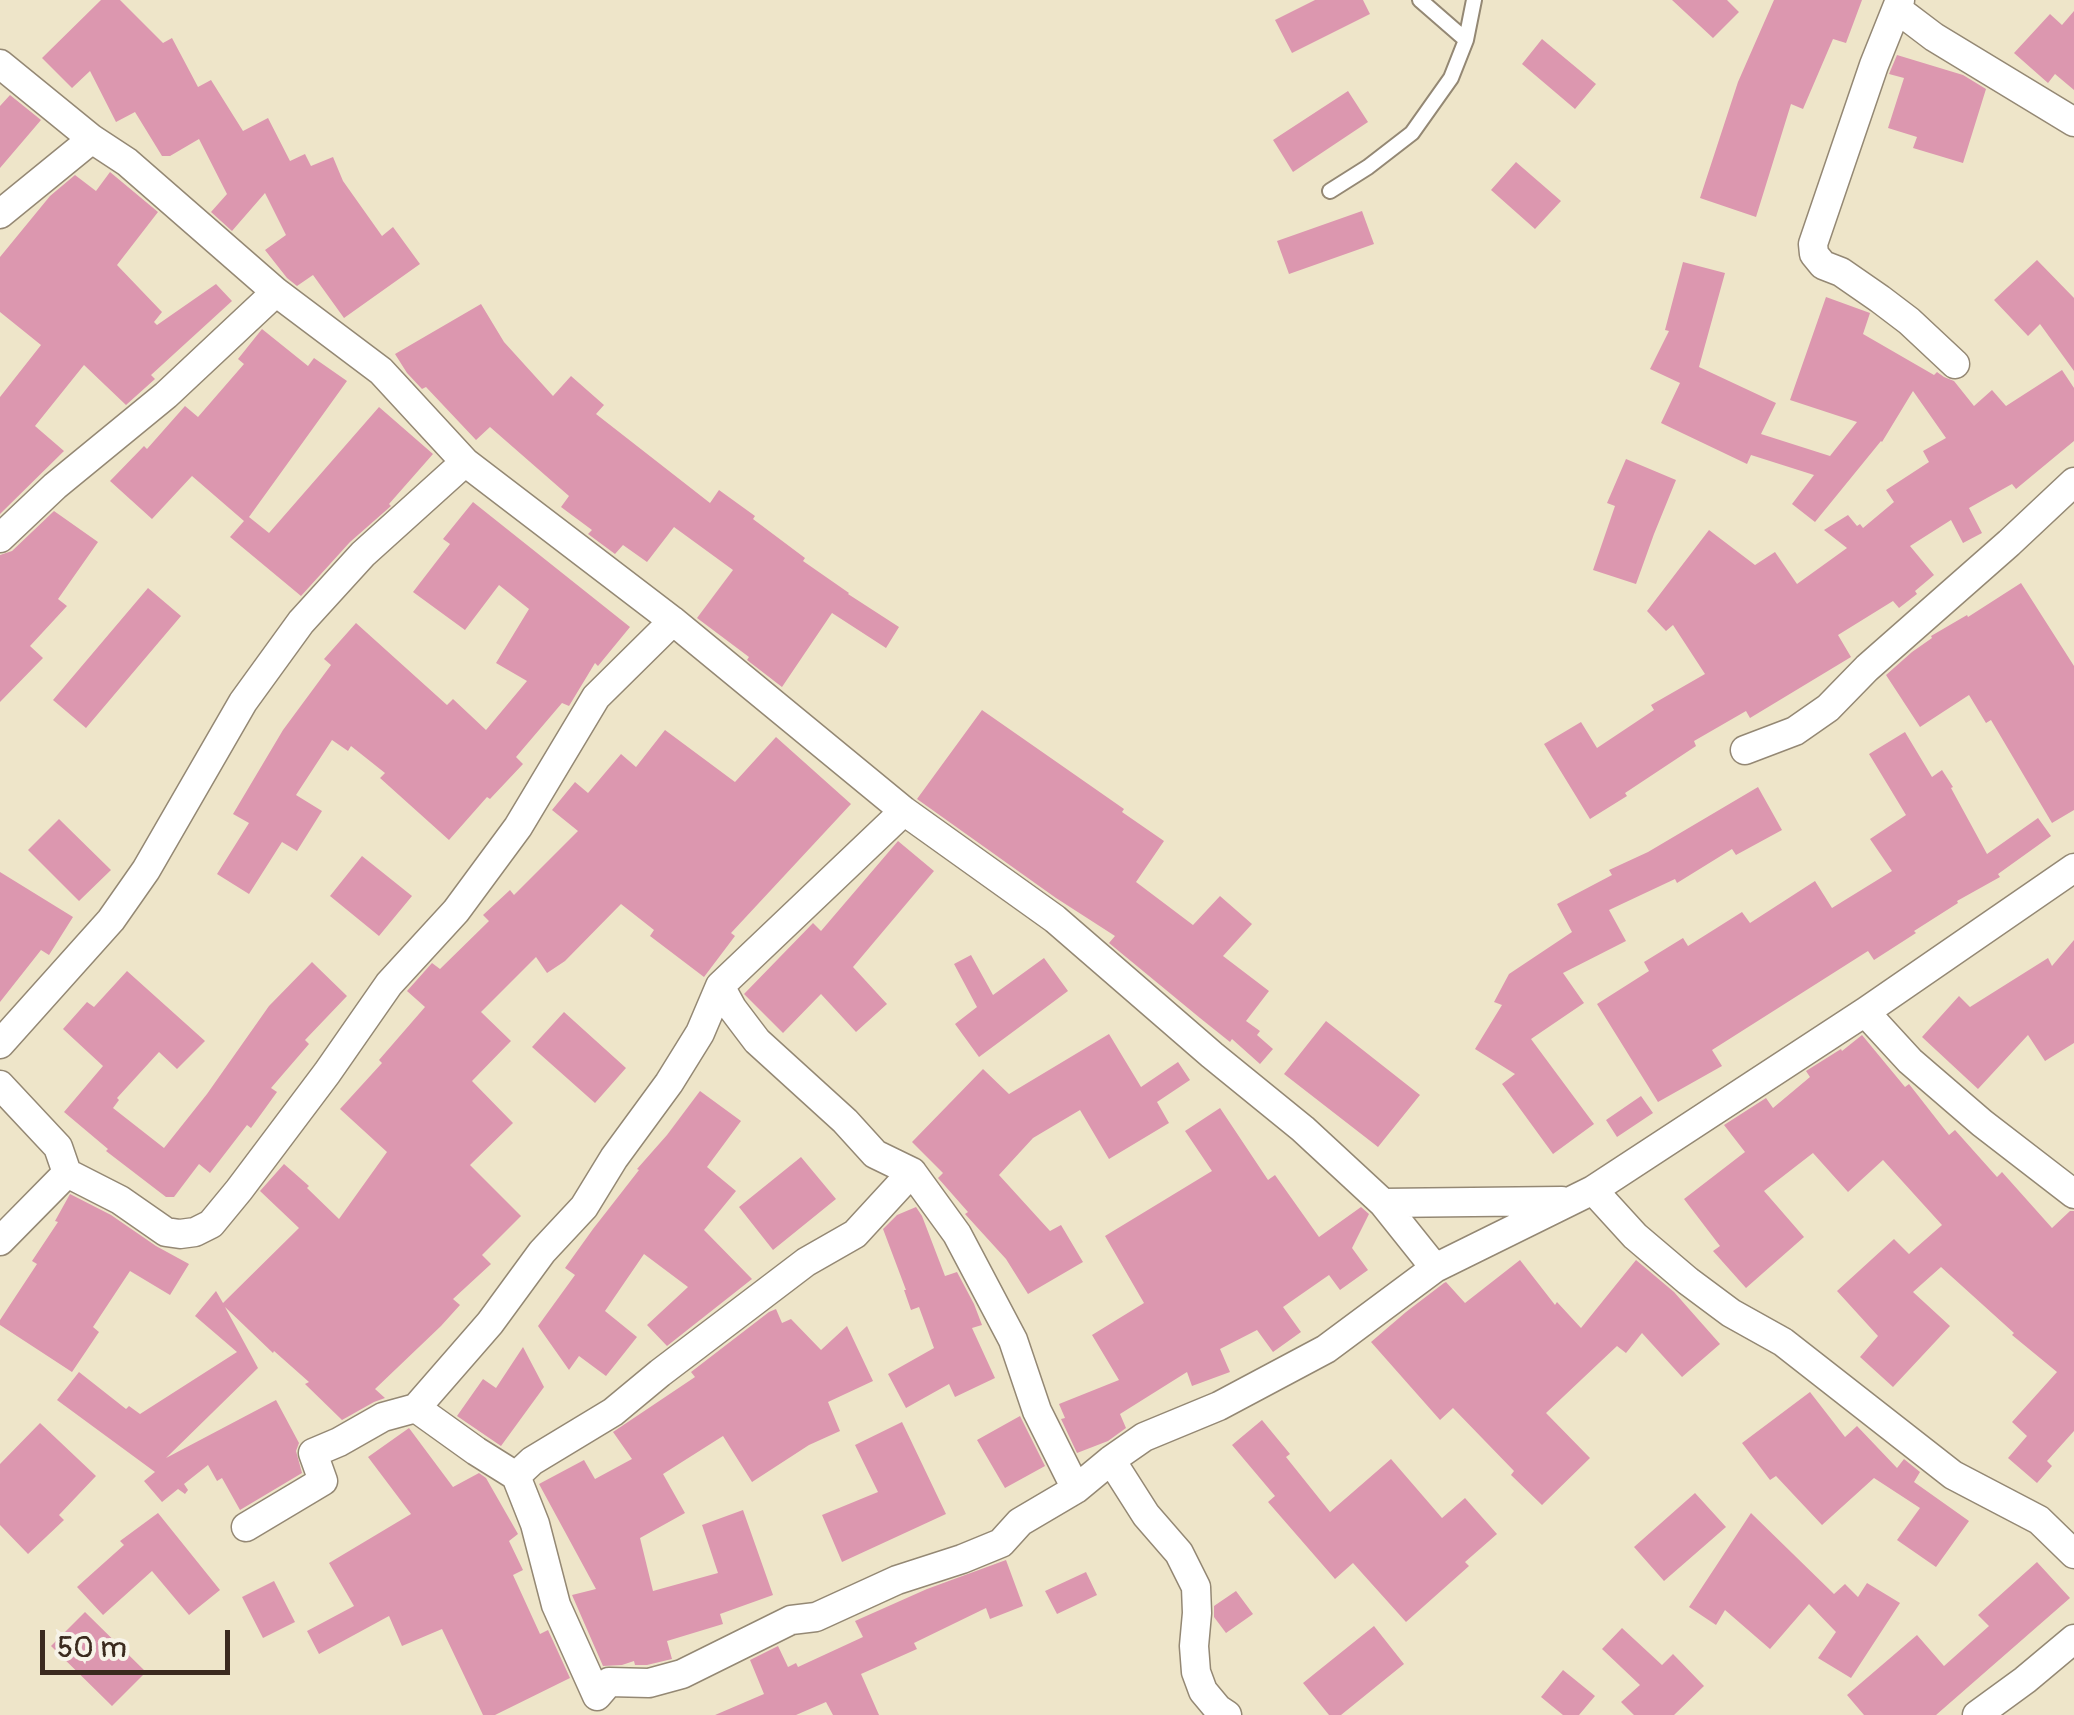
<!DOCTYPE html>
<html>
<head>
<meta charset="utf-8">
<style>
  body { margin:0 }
  #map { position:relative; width:2074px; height:1715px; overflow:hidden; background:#eee5c9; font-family:Pangolin,sans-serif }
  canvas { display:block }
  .scale { position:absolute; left:40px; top:1630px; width:190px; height:45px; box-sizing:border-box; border:5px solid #3b2a1e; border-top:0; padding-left:12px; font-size:30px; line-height:35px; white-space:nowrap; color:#3b2a1e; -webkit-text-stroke:8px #f7f3e8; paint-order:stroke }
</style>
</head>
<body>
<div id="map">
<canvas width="2074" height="1715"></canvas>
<div class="scale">50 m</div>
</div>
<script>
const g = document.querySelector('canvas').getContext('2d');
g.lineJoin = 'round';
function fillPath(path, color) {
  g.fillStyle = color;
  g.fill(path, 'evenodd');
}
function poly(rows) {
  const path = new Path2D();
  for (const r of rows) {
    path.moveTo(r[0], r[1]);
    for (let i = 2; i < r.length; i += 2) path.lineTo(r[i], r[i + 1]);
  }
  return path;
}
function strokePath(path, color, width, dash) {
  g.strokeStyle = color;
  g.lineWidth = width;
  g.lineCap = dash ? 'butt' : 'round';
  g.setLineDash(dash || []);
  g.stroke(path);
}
fillPath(poly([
  [101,0,120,0,163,43,172,38,198,87,211,80,243,131,268,118,290,161,305,154,311,166,333,157,343,181,382,236,393,227,420,264,344,318,313,275,297,286,287,278,265,250,286,235,265,193,232,231,211,212,227,194,199,139,170,156,162,156,135,112,116,122,90,71,72,88,42,58],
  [1315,0,1363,0,1370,14,1292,53,1275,20],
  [1672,0,1727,0,1739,12,1713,38],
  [1774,0,1862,0,1846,43,1833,39,1803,109,1791,104,1756,217,1700,198,1738,82],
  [2074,11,2074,90,2055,74,2048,83,2014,53,2050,14,2062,25],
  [1542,39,1596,84,1575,109,1522,64],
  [1897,55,1963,75,1986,89,1963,163,1913,148,1917,137,1888,128,1904,78,1889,74],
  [1348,91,1368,122,1293,172,1273,140],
  [10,95,41,120,0,168,0,106],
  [1516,162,1561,201,1535,229,1491,190],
  [110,172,158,212,117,265,162,312,154,322,157,325,216,284,232,301,151,375,155,379,126,405,84,365,35,426,64,451,0,514,0,397,41,345,0,312,0,257,50,196,75,175,96,191],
  [1362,211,1374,244,1289,274,1277,241],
  [2037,260,2074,298,2074,371,2040,324,2028,336,1994,300],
  [1683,262,1725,273,1699,367,1776,403,1761,434,1830,456,1857,422,1790,400,1826,297,1870,313,1863,334,1934,375,1937,372,1944,377,1954,381,1974,406,1992,390,2006,406,2062,370,2074,388,2074,441,2016,489,2012,484,1969,508,1982,533,1963,543,1951,520,1910,546,1934,575,1915,591,1917,594,1899,608,1893,601,1838,635,1851,657,1750,718,1746,711,1694,741,1696,746,1625,793,1627,796,1590,819,1544,744,1581,722,1597,748,1654,710,1651,705,1705,674,1673,625,1666,631,1647,611,1709,530,1755,565,1775,552,1797,584,1847,548,1824,530,1848,515,1857,526,1860,524,1863,528,1894,502,1886,490,1929,462,1923,451,1946,438,1913,391,1882,442,1881,441,1815,522,1792,504,1814,475,1751,455,1747,464,1661,423,1680,383,1650,369,1669,331,1665,330],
  [481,304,504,342,553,396,571,376,604,405,596,414,710,503,719,490,755,516,753,519,805,558,803,561,849,593,848,594,899,627,886,648,832,613,782,687,747,660,749,657,697,618,733,570,674,527,647,562,623,545,615,554,588,534,592,530,561,507,569,496,490,427,476,440,426,387,422,389,407,373,395,354],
  [262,329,308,366,314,358,347,381,249,517,269,533,379,407,433,454,389,504,391,506,350,542,301,596,230,537,244,521,192,476,152,519,110,481,144,446,147,449,185,406,198,417,244,364,238,359],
  [1626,459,1676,480,1654,534,1636,584,1593,570,1615,506,1607,503],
  [473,502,630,627,598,666,595,663,569,706,562,703,516,757,523,764,490,799,487,797,449,840,380,778,385,773,351,746,348,751,332,740,296,795,322,811,297,851,282,842,249,894,217,874,249,823,233,814,283,730,331,665,324,659,356,623,447,705,453,699,486,730,527,681,496,663,529,609,499,585,465,630,413,592,450,544,443,539],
  [54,511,98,542,58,599,67,606,30,646,43,658,0,702,0,555,12,551],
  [2021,583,2074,666,2074,810,2052,823,1991,720,1986,723,1969,695,1920,727,1886,675,1912,652,1932,638,1931,636,1967,615,1968,617],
  [148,588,181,616,86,728,53,700],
  [982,710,1124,809,1122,812,1164,841,1136,882,1193,925,1220,896,1252,924,1223,956,1269,991,1246,1021,1260,1031,1257,1035,1273,1049,1260,1064,1232,1039,1230,1042,1200,1018,1109,943,1115,936,1056,898,917,799],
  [665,730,735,782,776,737,851,804,731,933,735,936,704,977,650,936,654,930,621,904,565,961,547,973,536,957,481,1012,511,1041,472,1081,513,1123,470,1165,521,1216,482,1255,491,1264,453,1299,460,1305,441,1326,375,1389,385,1398,374,1402,342,1420,305,1384,309,1382,274,1351,273,1353,225,1307,258,1368,166,1458,276,1400,299,1443,296,1451,302,1473,240,1510,222,1478,217,1481,208,1465,184,1484,188,1490,185,1494,178,1489,162,1502,144,1481,155,1472,57,1400,79,1372,126,1409,129,1406,140,1414,237,1352,195,1316,216,1291,223,1303,299,1228,260,1191,284,1164,309,1186,307,1188,339,1219,387,1152,340,1109,382,1063,379,1060,425,1007,407,991,432,963,440,969,489,921,483,915,510,890,514,895,578,831,552,810,575,782,588,793,621,754,636,767],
  [1905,732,1932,777,1942,770,1953,787,1951,788,1987,854,2038,818,2051,836,1998,874,2000,877,1957,901,1958,903,1914,931,1916,933,1874,960,1868,951,1712,1050,1722,1066,1658,1102,1597,1004,1649,971,1644,962,1683,938,1688,946,1742,912,1750,923,1815,881,1832,908,1892,871,1870,839,1906,815,1869,754],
  [1758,787,1782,830,1736,855,1732,849,1677,883,1675,879,1609,910,1626,941,1563,973,1584,1003,1531,1039,1594,1124,1553,1154,1502,1084,1515,1074,1475,1049,1502,1005,1494,1002,1509,974,1572,932,1557,904,1612,875,1609,870,1648,852],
  [59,819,111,870,79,901,28,850],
  [898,841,934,871,853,967,887,1004,856,1032,821,994,783,1033,744,994,813,923,821,931],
  [362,856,412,896,379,936,330,896],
  [0,872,73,917,49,955,41,950,0,1002],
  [2074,940,2074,1043,2045,1061,2028,1035,1978,1089,1922,1037,1959,996,1970,1007,2048,958,2052,966],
  [971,955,993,995,1044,958,1068,991,979,1057,955,1024,977,1007,954,964],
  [312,962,347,996,305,1040,309,1044,271,1088,277,1092,251,1128,247,1125,210,1173,199,1164,174,1197,166,1197,106,1151,108,1149,64,1112,103,1066,63,1029,87,1002,94,1007,127,971,205,1041,177,1069,159,1052,117,1098,119,1100,113,1108,164,1148,207,1094,269,1006],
  [564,1012,626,1068,595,1103,532,1047],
  [1326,1021,1420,1095,1378,1147,1284,1074],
  [1109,1034,1141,1087,1178,1062,1190,1080,1157,1102,1169,1123,1109,1159,1080,1110,1033,1138,999,1175,1050,1231,1061,1225,1083,1262,1028,1294,1006,1259,965,1214,968,1212,938,1178,943,1173,912,1142,983,1069,1009,1094],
  [1862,1035,1905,1087,1909,1084,1949,1135,1955,1130,1997,1177,2002,1172,2052,1228,2070,1211,2074,1211,2074,1431,2047,1461,2052,1466,2037,1483,2008,1458,2027,1436,2012,1422,2057,1372,2012,1335,2014,1333,1941,1267,1913,1292,1950,1326,1893,1387,1860,1357,1878,1336,1837,1291,1894,1239,1909,1254,1942,1225,1883,1160,1848,1192,1813,1153,1764,1191,1804,1237,1746,1288,1713,1251,1720,1246,1684,1199,1745,1152,1724,1125,1766,1098,1773,1108,1810,1077,1806,1071,1841,1049,1842,1051],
  [700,1091,741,1121,707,1167,736,1191,704,1230,752,1279,667,1346,647,1325,688,1287,644,1254,605,1311,637,1337,606,1376,579,1356,569,1370,538,1326,575,1275,565,1268,593,1229,639,1170,637,1169,667,1135],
  [1641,1096,1653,1113,1617,1137,1606,1120],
  [1220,1108,1268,1180,1275,1175,1319,1237,1361,1207,1369,1214,1352,1248,1368,1270,1340,1290,1329,1275,1283,1307,1301,1332,1273,1352,1257,1330,1220,1349,1230,1372,1192,1386,1187,1372,1120,1414,1126,1428,1108,1441,1077,1453,1061,1419,1065,1418,1059,1404,1119,1380,1092,1335,1144,1303,1105,1236,1212,1171,1185,1131],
  [801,1157,836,1199,773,1250,739,1207],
  [70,1194,111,1215,156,1246,189,1264,170,1295,130,1271,93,1327,99,1332,72,1372,0,1325,0,1320,37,1264,32,1261,58,1222,55,1221],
  [916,1207,922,1216,945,1276,957,1272,974,1304,982,1325,972,1328,995,1378,955,1397,949,1384,906,1408,888,1374,934,1348,919,1307,911,1310,904,1290,906,1290,883,1229,897,1215],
  [1520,1260,1555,1305,1557,1302,1581,1328,1636,1260,1674,1292,1720,1344,1682,1377,1642,1333,1626,1353,1617,1346,1546,1413,1590,1458,1542,1505,1511,1475,1514,1471,1453,1408,1440,1420,1371,1342,1406,1312,1444,1283,1446,1282,1465,1303],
  [776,1309,782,1323,791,1319,821,1350,847,1326,873,1381,828,1402,840,1431,809,1445,752,1482,723,1436,663,1474,685,1513,640,1538,653,1591,718,1573,702,1525,743,1510,773,1595,720,1614,723,1624,667,1641,672,1659,647,1665,635,1665,634,1661,622,1665,603,1666,572,1595,596,1589,539,1484,584,1460,595,1479,632,1459,613,1432,695,1377,691,1372,769,1312],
  [523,1347,544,1387,501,1446,457,1416,483,1379,496,1388],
  [1810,1392,1845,1437,1857,1426,1897,1468,1904,1459,1920,1472,1914,1482,1969,1521,1936,1567,1897,1540,1920,1508,1874,1478,1822,1525,1776,1476,1770,1480,1742,1443],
  [1020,1416,1045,1466,1005,1488,977,1440],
  [1262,1420,1290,1454,1286,1457,1330,1512,1391,1459,1442,1518,1465,1498,1497,1534,1465,1562,1469,1566,1406,1622,1353,1563,1335,1579,1268,1502,1275,1496,1232,1445],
  [902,1422,946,1514,842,1562,822,1515,878,1492,855,1445],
  [40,1423,96,1476,59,1515,64,1520,28,1554,0,1525,0,1464],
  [409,1428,453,1487,479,1473,486,1478,518,1534,509,1541,523,1570,513,1575,540,1634,548,1630,570,1678,495,1715,483,1715,442,1629,402,1646,389,1616,319,1654,307,1631,354,1606,329,1563,411,1514,368,1457],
  [1695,1493,1726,1527,1664,1581,1634,1547],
  [158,1513,220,1590,189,1615,152,1571,103,1615,77,1587,124,1545,120,1541],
  [1751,1513,1834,1594,1845,1584,1858,1597,1867,1583,1900,1603,1851,1678,1818,1658,1836,1632,1809,1604,1770,1649,1725,1610,1716,1625,1689,1607],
  [1006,1560,1023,1606,990,1619,986,1608,914,1643,917,1649,861,1674,879,1715,833,1715,826,1702,796,1715,715,1715,764,1694,750,1660,778,1646,788,1667,796,1663,798,1667,863,1637,855,1621,927,1589],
  [2037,1562,2070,1598,1936,1715,1864,1715,1847,1695,1917,1635,1944,1666,1989,1626,1978,1615],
  [1086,1572,1097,1595,1057,1614,1045,1591],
  [274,1581,295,1622,263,1638,242,1597],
  [1236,1591,1253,1614,1226,1633,1214,1617,1214,1606],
  [85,1612,146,1672,112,1706,51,1646],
  [1374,1626,1404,1664,1341,1715,1329,1715,1303,1683],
  [1622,1628,1662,1665,1673,1654,1704,1686,1674,1715,1634,1715,1621,1702,1640,1685,1602,1649],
  [1563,1670,1595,1696,1579,1715,1563,1715,1541,1697]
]), '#dc97af');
const service = poly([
  [1420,0,1466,40],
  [1330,191,1368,167,1412,133,1451,78,1466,40,1474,0]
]);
const minor = poly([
  [1900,0,1874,65,1813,244,1814,254,1823,265,1841,272,1880,299,1909,321,1955,364],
  [1897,9,1934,37,2074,122],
  [0,64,92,139,127,162,276,292,381,371,465,462,673,621,904,811,1055,919,1212,1055,1303,1129,1383,1203,1435,1268],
  [0,214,92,139],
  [0,538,55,486,166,395,276,292],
  [1745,750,1795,731,1828,708,1867,668,2009,543,2074,482],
  [720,986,732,1008,757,1041,845,1121,875,1154,912,1172,957,1234,1013,1340,1037,1411,1076,1489],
  [1865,1012,1910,1061,1982,1123,2074,1194],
  [0,1044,111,920,146,870,243,702,301,622,363,554,465,462],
  [0,1085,58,1147,67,1173,120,1200,166,1232,180,1234,195,1232,211,1224,239,1190,327,1073,389,984,456,911,518,827,596,697,673,621],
  [1593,1190,1635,1236,1688,1281,1731,1313,1783,1342,1953,1475,2039,1520,2074,1554],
  [1383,1203,1562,1201],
  [0,1241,67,1173],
  [416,1408,476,1451,516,1476,535,1524,556,1605,597,1696,609,1682,649,1683,682,1674,791,1620,816,1617,897,1580,962,1559,1001,1543,1020,1522,1076,1489,1111,1460,1144,1437,1219,1406,1326,1349,1435,1268,1593,1190,1865,1012,2074,868],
  [1111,1460,1146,1515,1179,1553,1196,1587,1197,1613,1194,1646,1196,1672,1203,1691,1218,1709,1227,1715],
  [516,1476,532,1461,613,1412,660,1373,806,1262,855,1234,912,1172],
  [246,1527,323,1481,313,1453,339,1442,383,1417,416,1408,490,1323,542,1252,584,1207,614,1158,669,1083,700,1033,720,986,904,811],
  [1977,1715,2025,1680,2074,1639]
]);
strokePath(service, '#948874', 18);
strokePath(minor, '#948874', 31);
strokePath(service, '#fff', 14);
strokePath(minor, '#fff', 28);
</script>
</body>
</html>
